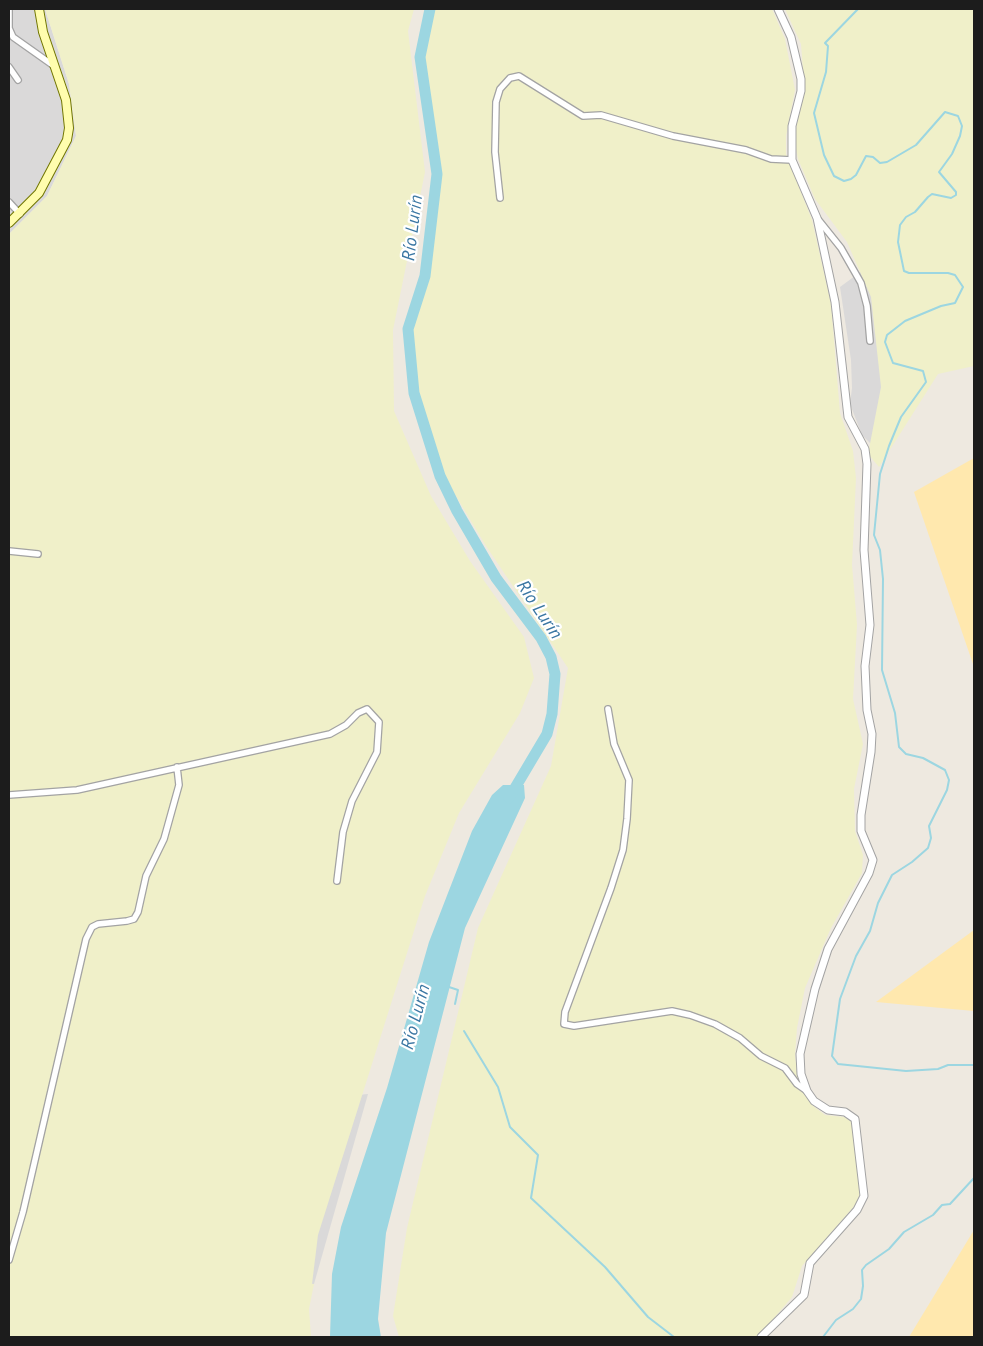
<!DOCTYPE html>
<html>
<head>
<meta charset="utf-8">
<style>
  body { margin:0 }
  #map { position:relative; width:983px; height:1346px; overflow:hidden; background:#eee9e0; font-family:"PT Sans",sans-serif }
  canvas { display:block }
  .frame { position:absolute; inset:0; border:10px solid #1c1c1c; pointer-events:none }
</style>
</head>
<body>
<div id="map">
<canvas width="983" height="1346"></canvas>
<div class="frame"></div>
</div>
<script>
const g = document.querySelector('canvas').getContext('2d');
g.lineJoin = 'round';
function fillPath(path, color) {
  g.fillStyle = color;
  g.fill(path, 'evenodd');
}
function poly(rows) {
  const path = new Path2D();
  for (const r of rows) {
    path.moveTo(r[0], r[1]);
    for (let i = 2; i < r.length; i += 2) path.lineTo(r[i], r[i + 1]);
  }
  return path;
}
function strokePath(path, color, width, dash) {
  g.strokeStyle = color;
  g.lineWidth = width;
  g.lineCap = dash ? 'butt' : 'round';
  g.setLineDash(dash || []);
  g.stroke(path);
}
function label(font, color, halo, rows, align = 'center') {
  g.font = font + ' "PT Sans",sans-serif';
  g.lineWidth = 4.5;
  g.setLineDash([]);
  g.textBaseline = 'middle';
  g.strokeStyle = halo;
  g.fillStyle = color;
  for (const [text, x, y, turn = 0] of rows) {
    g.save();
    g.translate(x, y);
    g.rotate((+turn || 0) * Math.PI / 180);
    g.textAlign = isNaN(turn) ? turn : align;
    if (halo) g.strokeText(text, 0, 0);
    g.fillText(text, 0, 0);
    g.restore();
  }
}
fillPath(poly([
  [9,9,45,9,69,84,76,136,47,196,9,234],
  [897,245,887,368,878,451,862,435,850,404,852,388,851,360,840,287],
  [368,1094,314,1284,285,1280,305,1100]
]), '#dad9d9');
fillPath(poly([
  [45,9,414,9,408,31,425,172,393,330,394,411,431,496,470,561,524,637,534,678,520,713,459,813,425,896,318,1235,312,1284,314,1284,309,1309,311,1337,9,1337,9,234,47,196,76,136,69,84],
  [430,9,772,9,785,39,795,90,786,136,786,154,812,220,831,304,840,413,853,451,856,478,852,565,857,625,853,699,863,744,854,789,855,831,863,855,862,873,831,928,805,988,797,1028,795,1055,797,1074,812,1105,825,1115,844,1117,852,1122,861,1189,857,1203,802,1266,792,1297,758,1337,399,1337,393,1316,407,1228,478,928,551,766,568,668,486,546,444,476,416,385,411,332,432,253,437,169,421,48],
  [785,9,974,9,974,366,938,374,879,467,868,454,881,387,871,297,847,242,815,199,798,159,794,140,804,84,801,44]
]), '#f0f0c9');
fillPath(poly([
  [974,458,974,667,914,492],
  [974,930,974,1011,876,1002],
  [974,1230,974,1336,909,1337]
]), '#ffe8ae');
fillPath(poly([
  [503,785,524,785,525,798,465,928,386,1233,378,1319,381,1337,330,1337,332,1274,341,1227,387,1088,429,942,472,831,492,795]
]), '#9cd6e1');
strokePath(poly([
  [858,9,825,43,828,46,826,72,814,113,824,155,834,176,844,181,851,179,856,175,866,156,873,157,880,163,887,162,916,145,945,112,958,116,962,126,960,136,952,154,939,172,956,192,956,195,951,198,932,194,928,197,915,212,906,217,900,225,898,242,904,271,909,273,948,273,955,275,963,287,955,303,941,306,905,321,887,335,885,342,893,363,923,371,926,382,901,417,889,446,880,474,874,535,880,550,883,579,882,670,895,713,899,747,906,754,923,758,945,770,949,780,947,790,929,826,931,838,928,848,912,862,892,875,878,903,870,931,856,956,840,999,832,1056,838,1064,906,1071,938,1069,948,1065,974,1065],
  [449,987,458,990,455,1004],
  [464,1031,498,1087,510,1127,538,1155,531,1198,605,1267,648,1317,674,1337],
  [823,1337,836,1320,853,1309,861,1299,863,1286,862,1270,866,1265,889,1249,904,1232,933,1215,942,1205,950,1204,974,1178]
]), '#9cd6e1', 2);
strokePath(poly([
  [430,9,420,57,437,174,425,276,408,329,414,393,440,476,457,511,496,578,541,638,551,657,555,674,552,714,547,734,509,798]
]), '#9cd6e1', 11);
const minor = poly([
  [9,9,9,28,13,37,54,66],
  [9,67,18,80],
  [500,198,495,152,496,102,500,89,510,78,519,76,583,116,601,115,673,136,746,150,771,159,792,160],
  [9,202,20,214],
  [817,218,841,248,861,283,867,306,870,341],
  [9,551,38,554],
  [608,709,614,744,629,780,627,819,623,850,611,888,565,1012,564,1024,574,1026,672,1011,690,1015,715,1024,740,1038,761,1056,785,1068,797,1084,807,1091],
  [9,795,77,790,330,734,346,725,358,713,367,709,379,722,377,752,352,801,343,832,337,881],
  [9,1260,23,1212,86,939,92,927,98,924,127,921,134,919,138,912,146,876,164,839,179,785,177,767]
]);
const tertiary = poly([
  [761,1337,804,1295,810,1263,857,1210,864,1196,855,1119,845,1112,828,1110,814,1101,807,1091,801,1074,800,1054,815,989,828,949,869,873,873,860,861,831,861,815,871,752,872,734,867,710,865,666,870,625,864,550,867,464,865,449,848,417,835,302,817,218,792,160,792,126,801,91,801,79,791,37,778,9]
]);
const secondary = poly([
  [9,223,39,193,67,140,69,128,66,100,43,32,39,9]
]);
strokePath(minor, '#a3a3a3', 8);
strokePath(tertiary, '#a3a3a3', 9);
strokePath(secondary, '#717600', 10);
strokePath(minor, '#fff', 5.5);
strokePath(tertiary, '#fff', 7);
strokePath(secondary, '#fffdae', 8);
label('italic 18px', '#3b77a3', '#fff', [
  ["Río Lurín",413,228,-83],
  ["Río Lurín",539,610,56],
  ["Río Lurín",416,1017,-75]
]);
</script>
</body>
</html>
